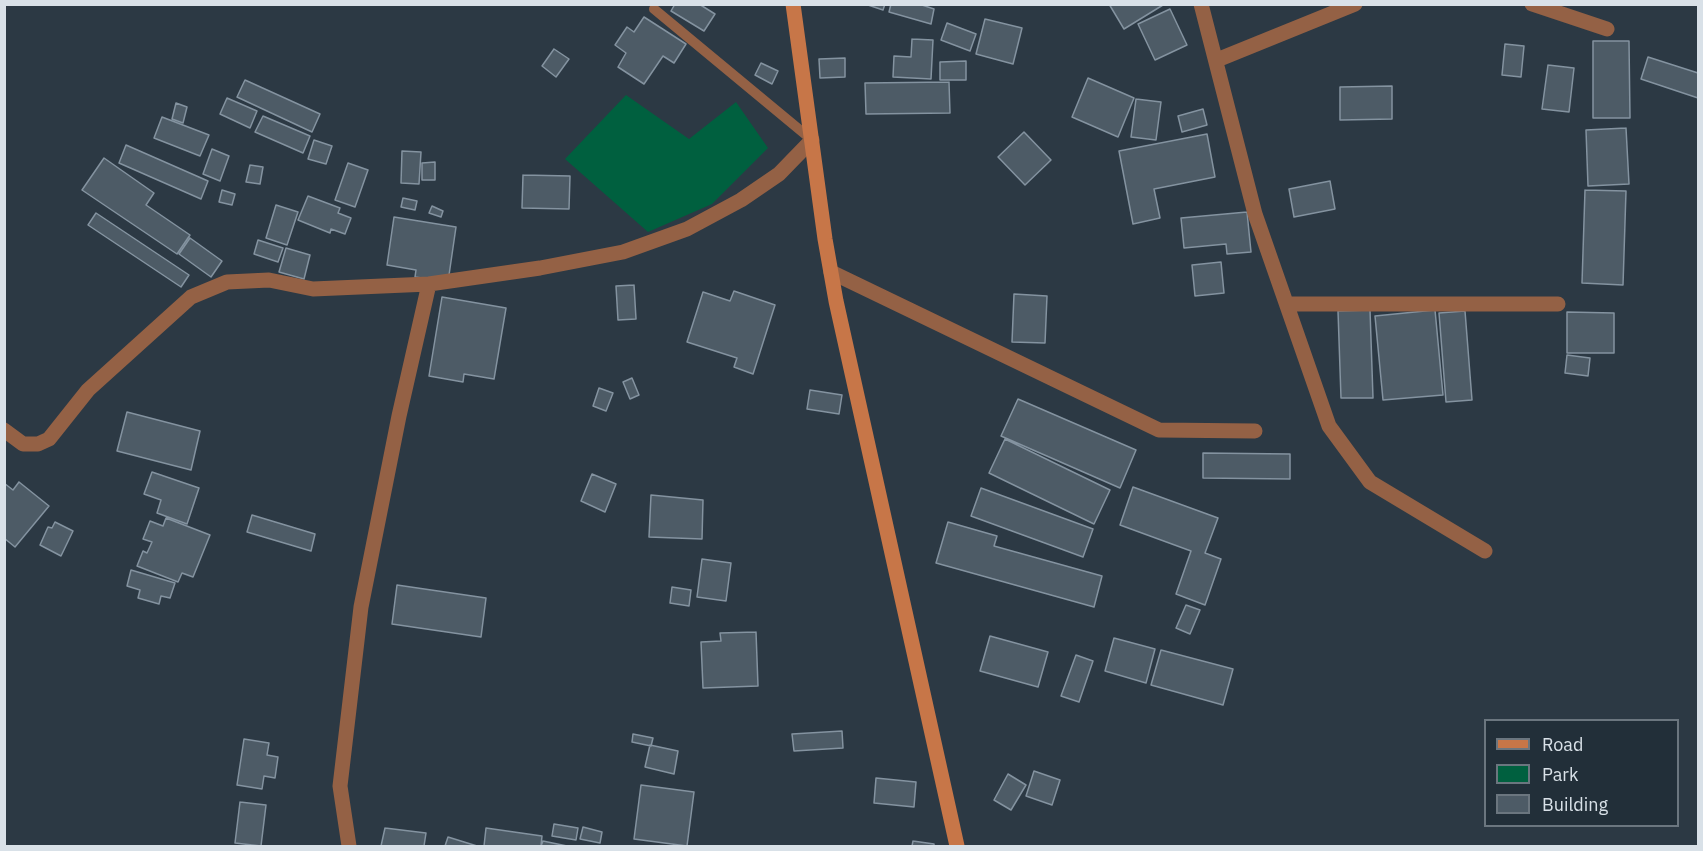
<!DOCTYPE html>
<html>
<head>
<meta charset="utf-8">
<style>
  body { margin:0 }
  #map { position:relative; width:1703px; height:851px; overflow:hidden; background:#2c3944; font-family:"IBM Plex Sans",sans-serif }
  canvas { display:block }
  .frame { position:absolute; inset:0; border:6px solid #d9e1e8; pointer-events:none }
  .legend { position:absolute; left:1484px; top:719px; width:195px; height:108px; box-sizing:border-box; background:#222f39; border:2px solid #6b767f; margin:0; padding:8px 10px; list-style:none; font-size:18px; color:#d9e1e8 }
  .legend li { display:flex; align-items:center; gap:12px; height:30px }
  .legend b { width:30px; border:2px solid #6b767f }
</style>
</head>
<body>
<div id="map">
<canvas width="1703" height="851"></canvas>
<div class="frame"></div>
<ul class="legend">
<li><b style="height:8px;background:#c77648"></b>Road</li>
<li><b style="height:16px;background:#00603f"></b>Park</li>
<li><b style="height:16px;background:#4d5b66"></b>Building</li>
</ul>
</div>
<script>
const g = document.querySelector('canvas').getContext('2d');
g.lineJoin = 'round';
function fillPath(path, color) {
  g.fillStyle = color;
  g.fill(path, 'evenodd');
}
function poly(rows) {
  const path = new Path2D();
  for (const r of rows) {
    path.moveTo(r[0], r[1]);
    for (let i = 2; i < r.length; i += 2) path.lineTo(r[i], r[i + 1]);
  }
  return path;
}
function strokePath(path, color, width, dash) {
  g.strokeStyle = color;
  g.lineWidth = width;
  g.lineCap = dash ? 'butt' : 'round';
  g.setLineDash(dash || []);
  g.stroke(path);
}
fillPath(poly([
  [626,95,689,139,736,102,768,148,712,204,648,232,565,159]
]), '#00603f');
const building = poly([
  [675,4,699,4,715,14,704,31,671,11,675,4],
  [865,4,885,4,883,10,865,4],
  [891,4,919,4,934,9,931,24,889,12,891,4],
  [1109,4,1163,4,1163,5,1124,29,1109,4],
  [1170,9,1187,45,1155,60,1138,24,1170,9],
  [644,17,686,44,674,63,663,56,644,84,618,67,626,53,615,45,627,27,634,32,644,17],
  [985,19,1022,28,1013,64,976,54,985,19],
  [947,23,976,34,970,51,941,40,947,23],
  [912,39,933,40,931,79,893,77,894,56,911,57,912,39],
  [1593,41,1629,41,1630,118,1593,118,1593,41],
  [1505,44,1524,46,1521,77,1502,75,1505,44],
  [554,49,569,59,556,77,542,66,554,49],
  [1648,57,1698,73,1698,98,1641,79,1648,57],
  [845,58,845,77,820,78,819,59,845,58],
  [966,61,966,80,940,80,940,62,966,61],
  [761,63,778,71,772,84,755,75,761,63],
  [1548,65,1574,68,1569,112,1542,109,1548,65],
  [1088,78,1134,98,1118,137,1072,117,1088,78],
  [245,80,320,114,312,132,237,97,245,80],
  [949,82,950,113,866,114,865,83,949,82],
  [1392,86,1392,119,1340,120,1340,87,1392,86],
  [227,98,257,111,250,128,220,114,227,98],
  [1136,99,1161,102,1156,140,1131,137,1136,99],
  [176,103,187,107,183,123,172,119,176,103],
  [1203,109,1207,125,1182,132,1178,116,1203,109],
  [263,116,310,136,303,153,255,132,263,116],
  [162,117,209,135,200,156,154,138,162,117],
  [1626,128,1629,184,1588,186,1586,130,1626,128],
  [1024,132,1051,160,1025,185,998,157,1024,132],
  [1207,134,1215,177,1154,189,1160,218,1133,224,1119,151,1207,134],
  [314,140,332,146,326,164,308,159,314,140],
  [126,145,208,181,201,199,119,163,126,145],
  [212,149,229,156,220,181,203,174,212,149],
  [402,151,421,152,419,184,401,183,402,151],
  [104,158,154,193,146,205,190,235,177,254,82,190,104,158],
  [435,162,435,180,422,180,422,163,435,162],
  [348,163,368,170,355,207,335,200,348,163],
  [250,165,263,167,260,184,246,182,250,165],
  [523,175,570,176,569,209,522,208,523,175],
  [1330,181,1335,209,1294,217,1289,189,1330,181],
  [222,190,235,194,232,205,219,202,222,190],
  [1585,190,1626,191,1623,285,1582,283,1585,190],
  [308,196,340,208,338,213,351,218,345,234,331,229,330,233,298,220,308,196],
  [403,198,417,201,415,210,401,207,403,198],
  [276,205,298,212,287,245,266,238,276,205],
  [432,206,443,211,441,217,429,213,432,206],
  [1247,212,1251,252,1227,254,1226,244,1184,248,1181,218,1247,212],
  [96,213,189,275,181,287,88,225,96,213],
  [394,217,456,227,448,282,415,277,416,270,387,265,394,217],
  [190,238,222,261,211,277,179,254,190,238],
  [258,240,283,248,278,262,254,254,258,240],
  [286,248,310,255,304,279,279,272,286,248],
  [1221,262,1224,293,1195,296,1192,265,1221,262],
  [634,285,636,319,618,320,616,286,634,285],
  [734,291,775,305,753,374,734,367,737,358,687,342,703,292,730,301,734,291],
  [1014,294,1047,296,1045,343,1012,342,1014,294],
  [442,297,506,308,494,379,464,374,463,382,429,376,442,297],
  [1370,310,1373,398,1341,398,1338,311,1370,310],
  [1435,310,1443,395,1383,400,1375,316,1435,310],
  [1465,311,1472,400,1446,402,1439,313,1465,311],
  [1567,312,1614,313,1614,353,1567,353,1567,312],
  [1567,355,1590,358,1588,376,1565,373,1567,355],
  [632,378,639,395,630,399,623,382,632,378],
  [599,388,613,393,606,411,593,406,599,388],
  [810,390,842,395,839,414,807,409,810,390],
  [1018,399,1136,450,1120,488,1001,436,1018,399],
  [127,412,200,431,191,470,117,451,127,412],
  [1005,439,1110,490,1094,524,989,473,1005,439],
  [1203,453,1290,454,1290,479,1203,478,1203,453],
  [152,472,199,488,187,524,157,513,161,500,144,494,152,472],
  [592,474,616,484,605,512,581,501,592,474],
  [19,482,49,506,15,547,4,538,4,483,13,490,19,482],
  [1133,487,1218,518,1205,553,1221,559,1205,605,1176,594,1191,551,1120,525,1133,487],
  [981,488,1093,529,1083,557,971,516,981,488],
  [651,495,703,500,702,539,649,537,651,495],
  [252,515,315,534,311,551,247,532,252,515],
  [166,518,210,535,193,577,182,573,178,582,137,566,143,551,147,553,152,542,143,539,150,521,163,526,166,518],
  [55,522,73,531,61,556,40,545,48,527,52,528,55,522],
  [948,522,997,536,994,546,1102,576,1094,607,936,563,948,522],
  [702,559,731,563,726,601,697,597,702,559],
  [131,570,175,583,170,598,161,596,159,604,138,598,140,590,127,586,131,570],
  [397,585,486,598,481,637,392,624,397,585],
  [672,587,691,590,689,606,670,603,672,587],
  [1186,605,1200,610,1190,634,1176,628,1186,605],
  [756,632,758,686,703,688,701,642,721,641,720,633,756,632],
  [990,636,1048,652,1038,687,980,671,990,636],
  [1114,638,1155,649,1146,683,1105,671,1114,638],
  [1161,650,1233,669,1223,705,1151,685,1161,650],
  [1076,655,1093,661,1079,702,1061,696,1076,655],
  [842,731,843,748,794,751,792,734,842,731],
  [633,734,653,738,651,746,632,742,633,734],
  [244,739,269,743,267,755,278,757,275,778,264,776,262,789,237,785,244,739],
  [650,745,678,751,674,774,645,767,650,745],
  [1034,771,1060,780,1052,805,1026,796,1034,771],
  [1008,774,1026,785,1011,810,994,800,1008,774],
  [876,778,916,782,914,807,874,803,876,778],
  [641,785,694,792,687,846,634,839,641,785],
  [240,802,266,805,261,846,235,843,240,802],
  [554,824,578,828,576,840,552,836,554,824],
  [583,827,602,832,600,843,580,839,583,827],
  [385,828,426,833,424,846,381,846,385,828],
  [486,828,542,836,541,846,484,846,486,828],
  [448,837,477,846,445,846,448,837],
  [543,841,567,846,541,846,543,841],
  [913,841,934,844,934,846,912,846,913,841]
]);
fillPath(building, '#4d5b66');
strokePath(building, '#8493a0', 1.5);
strokePath(poly([
  [654,9,812,140]
]), '#946145', 10);
strokePath(poly([
  [1201,4,1255,214,1329,426,1370,482,1485,551],
  [1532,4,1607,29],
  [1217,60,1355,4],
  [831,272,1159,430,1255,431],
  [1287,304,1558,304],
  [4,430,23,444,38,444,49,439,88,390,191,297,227,282,269,280,313,289,429,284,540,268,623,252,687,229,741,200,779,174,812,140],
  [349,846,340,786,361,607,399,416,429,284]
]), '#946145', 15);
strokePath(poly([
  [793,4,825,239,836,301,957,846]
]), '#c77648', 15);
</script>
</body>
</html>
